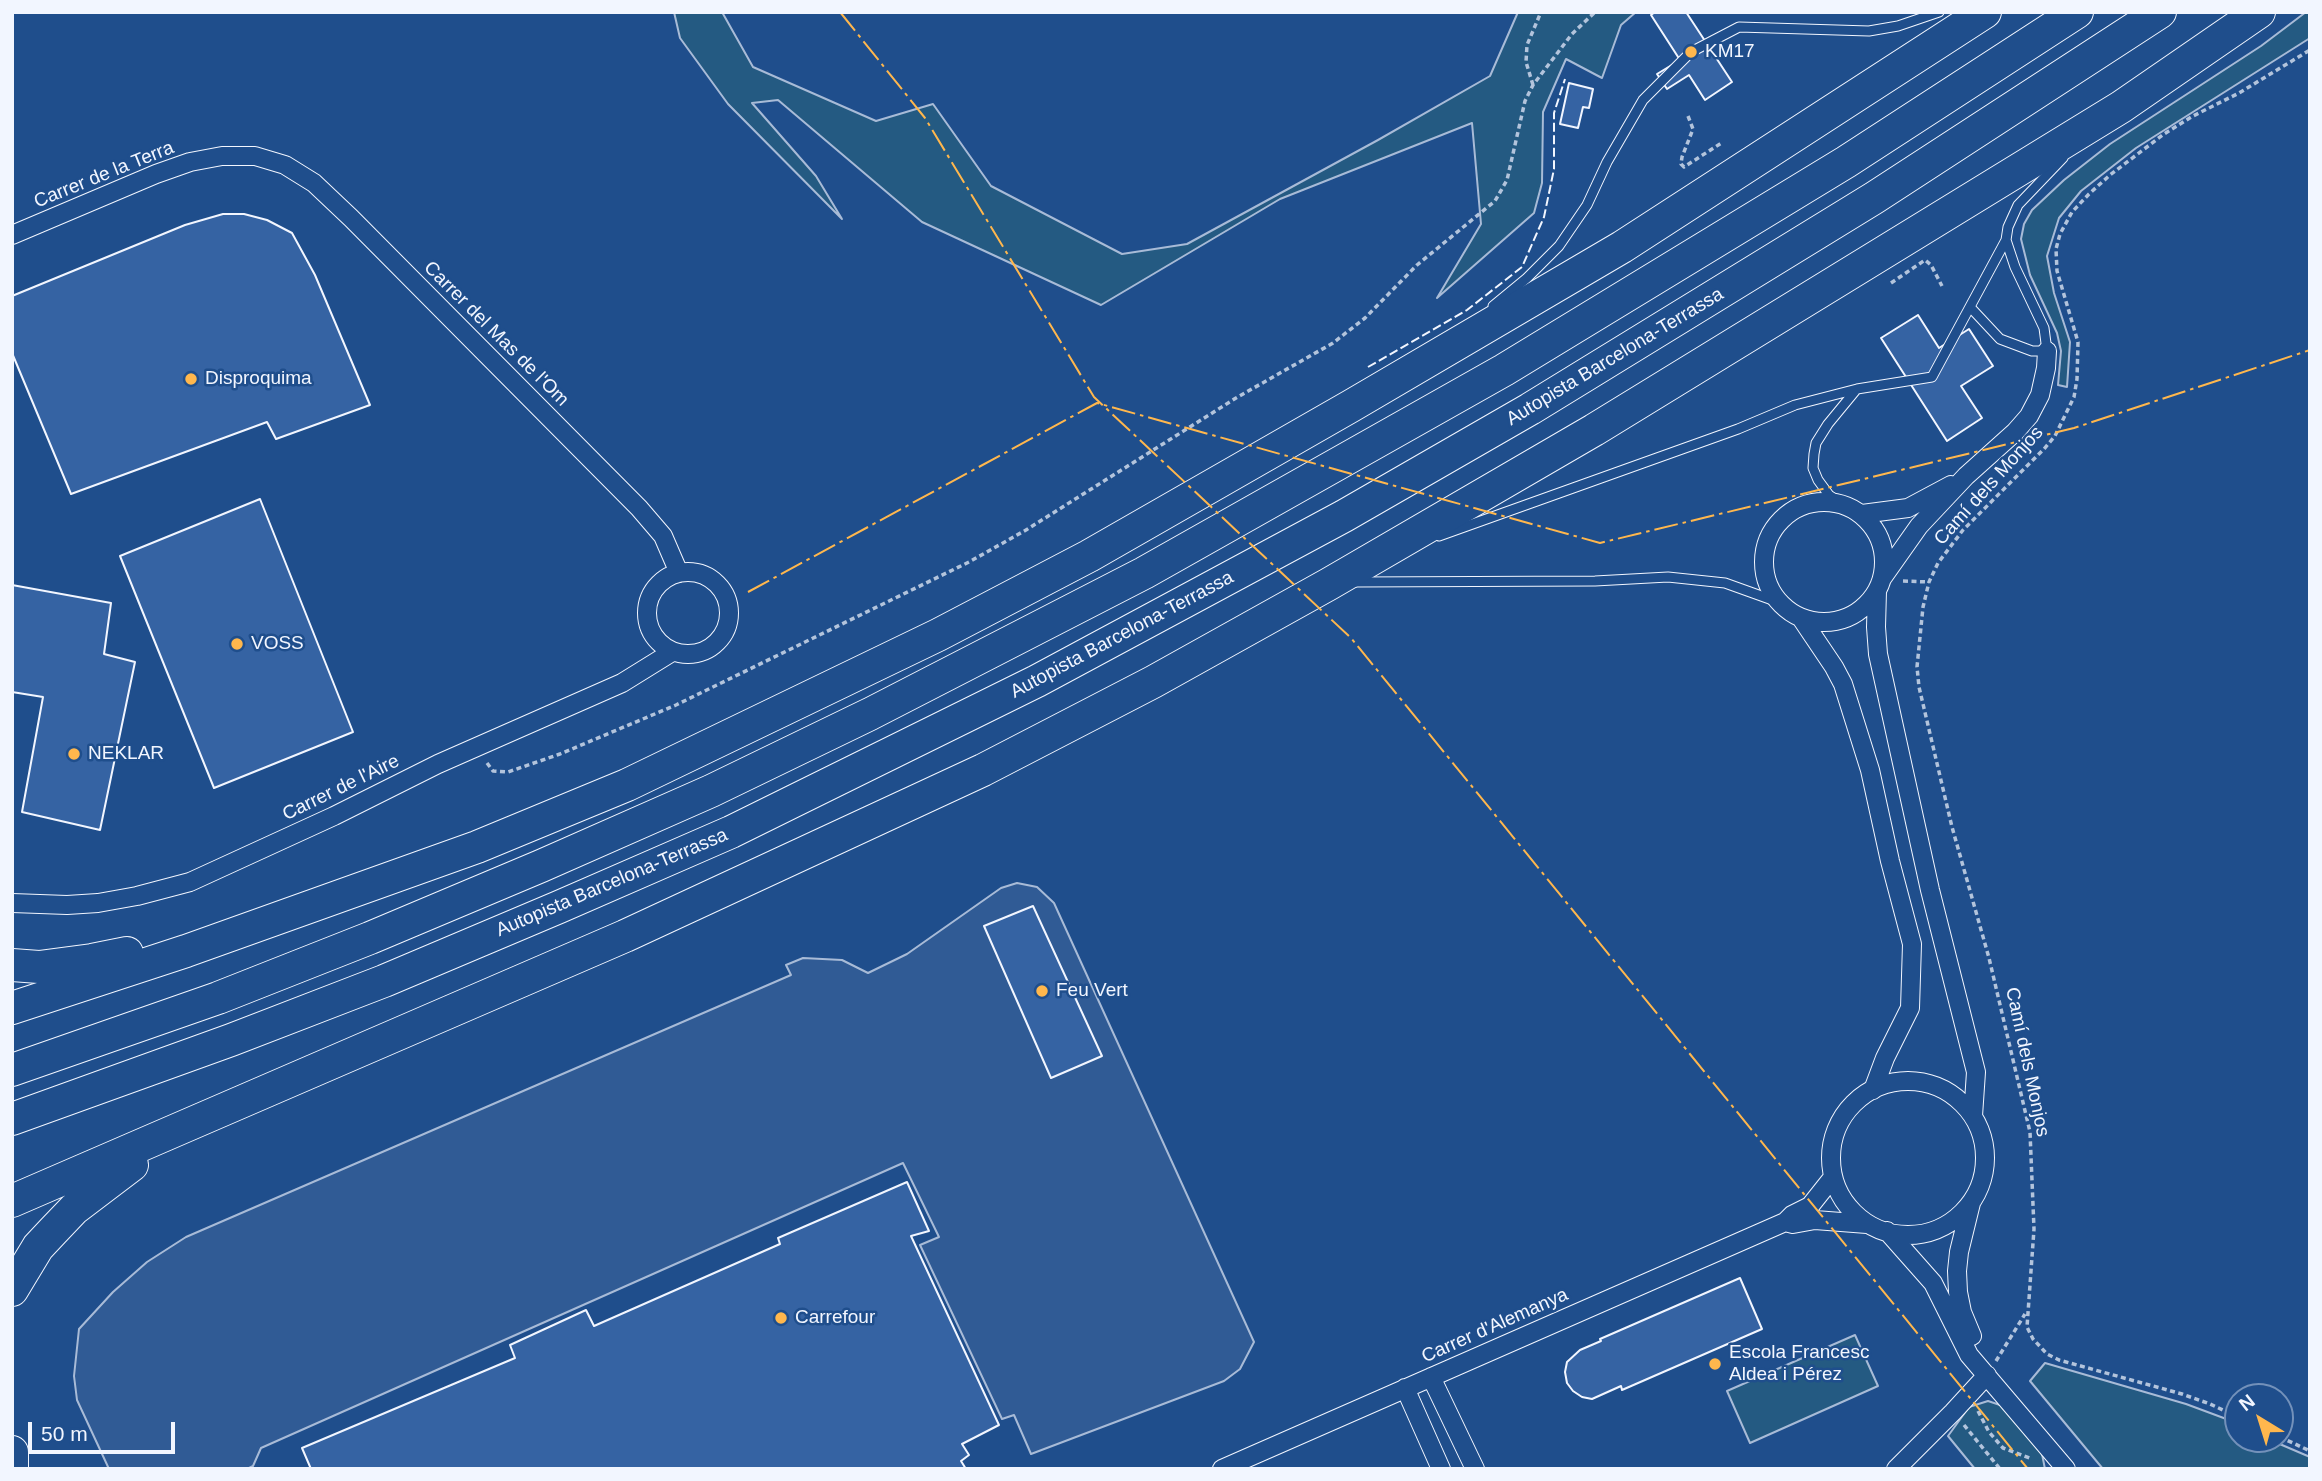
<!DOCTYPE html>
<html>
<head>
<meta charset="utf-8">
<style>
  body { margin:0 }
  #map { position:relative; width:2322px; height:1481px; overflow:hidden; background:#1f4e8c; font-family:Arial,sans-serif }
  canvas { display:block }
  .frame { position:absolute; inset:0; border:14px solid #f2f6ff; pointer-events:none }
  .north { position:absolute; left:2224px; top:1383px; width:70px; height:70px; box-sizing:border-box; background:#1f4e8c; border:2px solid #7391ba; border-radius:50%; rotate:322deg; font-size:19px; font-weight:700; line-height:28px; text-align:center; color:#f2f6ff }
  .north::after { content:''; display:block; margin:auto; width:24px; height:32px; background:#ffb74d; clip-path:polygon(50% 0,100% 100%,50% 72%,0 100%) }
  .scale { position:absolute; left:28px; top:1422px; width:147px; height:32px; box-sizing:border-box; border:4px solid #f2f6ff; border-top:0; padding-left:9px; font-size:21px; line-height:24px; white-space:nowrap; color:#f2f6ff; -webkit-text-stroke:5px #1f4e8c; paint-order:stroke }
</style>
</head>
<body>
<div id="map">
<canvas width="2322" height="1481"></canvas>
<div class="frame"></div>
<div class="north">N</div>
<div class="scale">50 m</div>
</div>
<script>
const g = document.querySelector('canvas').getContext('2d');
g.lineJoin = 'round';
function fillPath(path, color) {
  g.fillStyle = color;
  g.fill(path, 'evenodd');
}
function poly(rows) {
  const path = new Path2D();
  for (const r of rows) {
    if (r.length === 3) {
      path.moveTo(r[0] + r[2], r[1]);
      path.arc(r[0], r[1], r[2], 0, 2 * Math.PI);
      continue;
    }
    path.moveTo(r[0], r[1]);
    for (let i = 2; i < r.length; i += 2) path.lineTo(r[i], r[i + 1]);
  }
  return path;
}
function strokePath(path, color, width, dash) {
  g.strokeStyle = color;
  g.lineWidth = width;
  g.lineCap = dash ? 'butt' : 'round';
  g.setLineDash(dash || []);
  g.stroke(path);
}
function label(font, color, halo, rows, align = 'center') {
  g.font = font + ' Arial,sans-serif';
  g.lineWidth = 5;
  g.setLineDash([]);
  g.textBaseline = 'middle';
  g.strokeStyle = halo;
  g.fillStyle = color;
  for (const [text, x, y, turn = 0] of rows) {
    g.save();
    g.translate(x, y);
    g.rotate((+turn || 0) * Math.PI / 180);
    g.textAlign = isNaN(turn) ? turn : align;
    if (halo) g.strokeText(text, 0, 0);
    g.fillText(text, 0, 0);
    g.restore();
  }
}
const green = poly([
  [674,12,722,12,753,67,876,121,933,104,991,186,1122,254,1187,244,1378,140,1490,76,1518,12,1636,12,1621,25,1602,78,1566,59,1543,112,1542,183,1534,213,1437,298,1481,224,1472,123,1280,199,1101,305,922,222,778,100,752,103,816,176,842,219,728,104,680,38,674,12],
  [2306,12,2310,12,2310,38,2136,148,2081,191,2059,218,2047,256,2054,293,2070,342,2067,387,2058,385,2061,351,2057,333,2030,275,2021,239,2024,224,2032,210,2064,180,2110,144,2261,46,2306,12],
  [1855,1335,1878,1386,1750,1443,1727,1391,1855,1335],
  [2045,1363,2186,1404,2229,1420,2238,1424,2238,1439,2268,1439,2310,1457,2310,1469,2103,1469,2030,1381,2045,1363],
  [1988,1401,2006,1407,2042,1454,2045,1469,1975,1469,1948,1436,1969,1407,1988,1401]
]);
fillPath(green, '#245a82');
strokePath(green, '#a8bbd7', 2);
const parking = poly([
  [1017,883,1037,887,1054,903,1254,1342,1240,1369,1224,1381,1031,1454,1014,1415,1002,1419,920,1245,939,1237,903,1163,261,1448,253,1466,247,1469,109,1469,77,1400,74,1376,79,1329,113,1292,147,1262,186,1237,791,975,786,965,803,958,842,960,868,973,907,954,1001,888,1017,883]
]);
fillPath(parking, '#305b95');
strokePath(parking, '#a8bbd7', 2);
const building = poly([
  [1655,12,1686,12,1732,82,1705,100,1689,75,1667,89,1657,74,1680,60,1651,15,1655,12],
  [1569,83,1593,89,1589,108,1583,107,1578,128,1560,124,1569,83],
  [223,214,244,214,267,220,292,233,315,275,370,405,276,439,267,422,71,494,12,353,12,296,185,225,223,214],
  [1918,315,1939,348,1969,329,1993,366,1961,386,1982,418,1947,441,1881,338,1918,315],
  [260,499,353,732,214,788,120,556,260,499],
  [12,585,111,603,104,654,135,662,100,830,22,812,43,697,12,692,12,585],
  [1033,906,1102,1056,1051,1078,984,926,1033,906],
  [907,1182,929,1231,911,1236,999,1425,962,1444,969,1455,961,1461,966,1469,311,1469,302,1448,515,1358,510,1345,586,1310,594,1326,780,1244,778,1238,907,1182],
  [1740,1278,1762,1329,1622,1390,1621,1386,1592,1399,1582,1397,1573,1391,1567,1383,1565,1372,1567,1362,1580,1350,1601,1341,1600,1339,1740,1278]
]);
fillPath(building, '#3563a3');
strokePath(building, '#f2f6ff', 2);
const lane = poly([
  [1493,306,1527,278,1559,246,1587,205,1607,162,1643,100,1691,52,1739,27,1869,31,1898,26,1939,12],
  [1971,308,2000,339,2032,351,2047,351,2044,328,2015,267,2006,240,2008,227,2018,205,2063,158],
  [1844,505,1829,495,1818,480,1813,468,1814,454,1816,443,1828,424,1856,390],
  [1439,536,1738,429,1795,405,1857,389,1932,377,2006,240],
  [1355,582,1595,581,1668,577,1725,583,1778,602]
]);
const street = poly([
  [12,235,156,174,190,162,222,156,255,156,285,165,314,183,351,218,639,508,663,536,679,573],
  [1824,562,60],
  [1862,514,1908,508,1951,485],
  [688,613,41],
  [1883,577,1919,526,1966,476,2015,432,2029,416,2040,395,2046,368,2047,351],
  [1877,591,1876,627,1878,654,1930,890,1976,1072,1973,1116],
  [1801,618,1834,667,1843,684,1870,770,1890,861,1912,944,1910,1008,1885,1058,1873,1090],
  [12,903,67,905,98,903,137,896,190,882,334,816,438,764,622,683,672,652],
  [1908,1158,77],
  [1971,1203,1959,1252,1957,1271,1958,1292,1962,1312,1972,1336],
  [1785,1222,1793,1224,1815,1220,1867,1224],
  [1887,1231,1933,1283,1969,1355,2066,1469],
  [1431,1377,1475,1469],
  [1405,1388,1441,1469],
  [1222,1469,1785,1222,1792,1215,1810,1206,1833,1177],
  [1896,1469,1953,1412,1987,1375]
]);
const highway = poly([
  [12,965,39,967,92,960,127,953],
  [12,1008,186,951,477,847,627,785,938,635,1089,556,1351,406,1622,247,1985,12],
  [12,1070,218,998,370,938,541,866,711,791,870,714,1144,573,1504,370,1846,162,2077,12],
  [12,1119,231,1040,384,981,559,907,731,832,1037,681,1344,516,1530,409,1874,198,2160,12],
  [12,1201,625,936,983,770,1153,682,1329,584,1594,430,2121,107,2259,12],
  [12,1290,38,1247,53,1231,74,1209,132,1165],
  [12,1452,12,1469]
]);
strokePath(lane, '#f2f6ff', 11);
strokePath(street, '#f2f6ff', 20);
strokePath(highway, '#f2f6ff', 34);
strokePath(poly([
  [1533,85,1526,62,1527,45,1541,12],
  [1688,116,1693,129,1682,157,1681,164,1684,167,1723,142],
  [1891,283,1925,260,1931,265,1942,286],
  [1903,581,1929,582],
  [487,763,493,771,508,772,560,754,676,705,969,562,1026,530,1236,398,1333,343,1365,318,1417,265,1495,201,1507,180,1525,101,1533,85,1572,34,1595,12],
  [1996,1361,2025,1314],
  [1978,1411,1989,1432,2003,1448,2032,1459],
  [2238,1417,2210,1404,2182,1394,2059,1360,2047,1354,2033,1339,2027,1327,2034,1229,2030,1132,1989,958,1952,827,1919,687,1917,667,1923,607,1929,582,1938,563,1963,530,2044,449,2055,436,2074,397,2077,379,2078,342,2057,271,2056,249,2060,234,2072,212,2089,194,2110,175,2164,134,2193,116,2239,93,2310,50],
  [1964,1425,2000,1469],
  [2280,1437,2310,1451]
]), '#b3c4dc', 3.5, [5, 3.5]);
strokePath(lane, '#1f4e8c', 9);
strokePath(street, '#1f4e8c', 18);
strokePath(highway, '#1f4e8c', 32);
strokePath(poly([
  [1368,367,1467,310,1522,267,1544,217,1554,169,1554,113,1565,79]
]), '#f2f6ff', 2, [9, 3.5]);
strokePath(poly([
  [840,12,925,118,1094,397,1351,638,2028,1469],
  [748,592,1097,403,1600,543,2074,428,2310,350]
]), '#ffb74d', 2, [24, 5, 3.5, 5]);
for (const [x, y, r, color] of [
  [1691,52,7,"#ffb74d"],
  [191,379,7,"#ffb74d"],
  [237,644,7,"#ffb74d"],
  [74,754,7,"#ffb74d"],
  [1042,991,7,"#ffb74d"],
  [781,1318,7,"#ffb74d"],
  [1715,1364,7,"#ffb74d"]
]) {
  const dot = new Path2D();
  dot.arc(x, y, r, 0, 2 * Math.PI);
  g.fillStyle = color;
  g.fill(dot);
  strokePath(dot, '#1f4e8c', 2.5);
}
label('19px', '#f2f6ff', '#1f4e8c', [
  ["KM17",1705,52],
  ["Disproquima",205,379],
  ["VOSS",251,644],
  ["NEKLAR",88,754],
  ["Feu Vert",1056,991],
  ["Carrefour",795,1318],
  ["Escola Francesc",1729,1353],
  ["Aldea i Pérez",1729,1375]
], 'left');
label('19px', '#f2f6ff', '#1f4e8c', [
  ["Carrer de la Terra",104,175,-22],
  ["Carrer del Mas de l'Om",496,334,45],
  ["Autopista Barcelona-Terrassa",1615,357,-31],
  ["Camí dels Monjos",1989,486,-48],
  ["Autopista Barcelona-Terrassa",1122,635,-28],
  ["Carrer de l'Aire",341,788,-26],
  ["Autopista Barcelona-Terrassa",612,883,-23],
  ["Camí dels Monjos",2027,1062,78],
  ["Carrer d'Alemanya",1495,1326,-24]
]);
</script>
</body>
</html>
